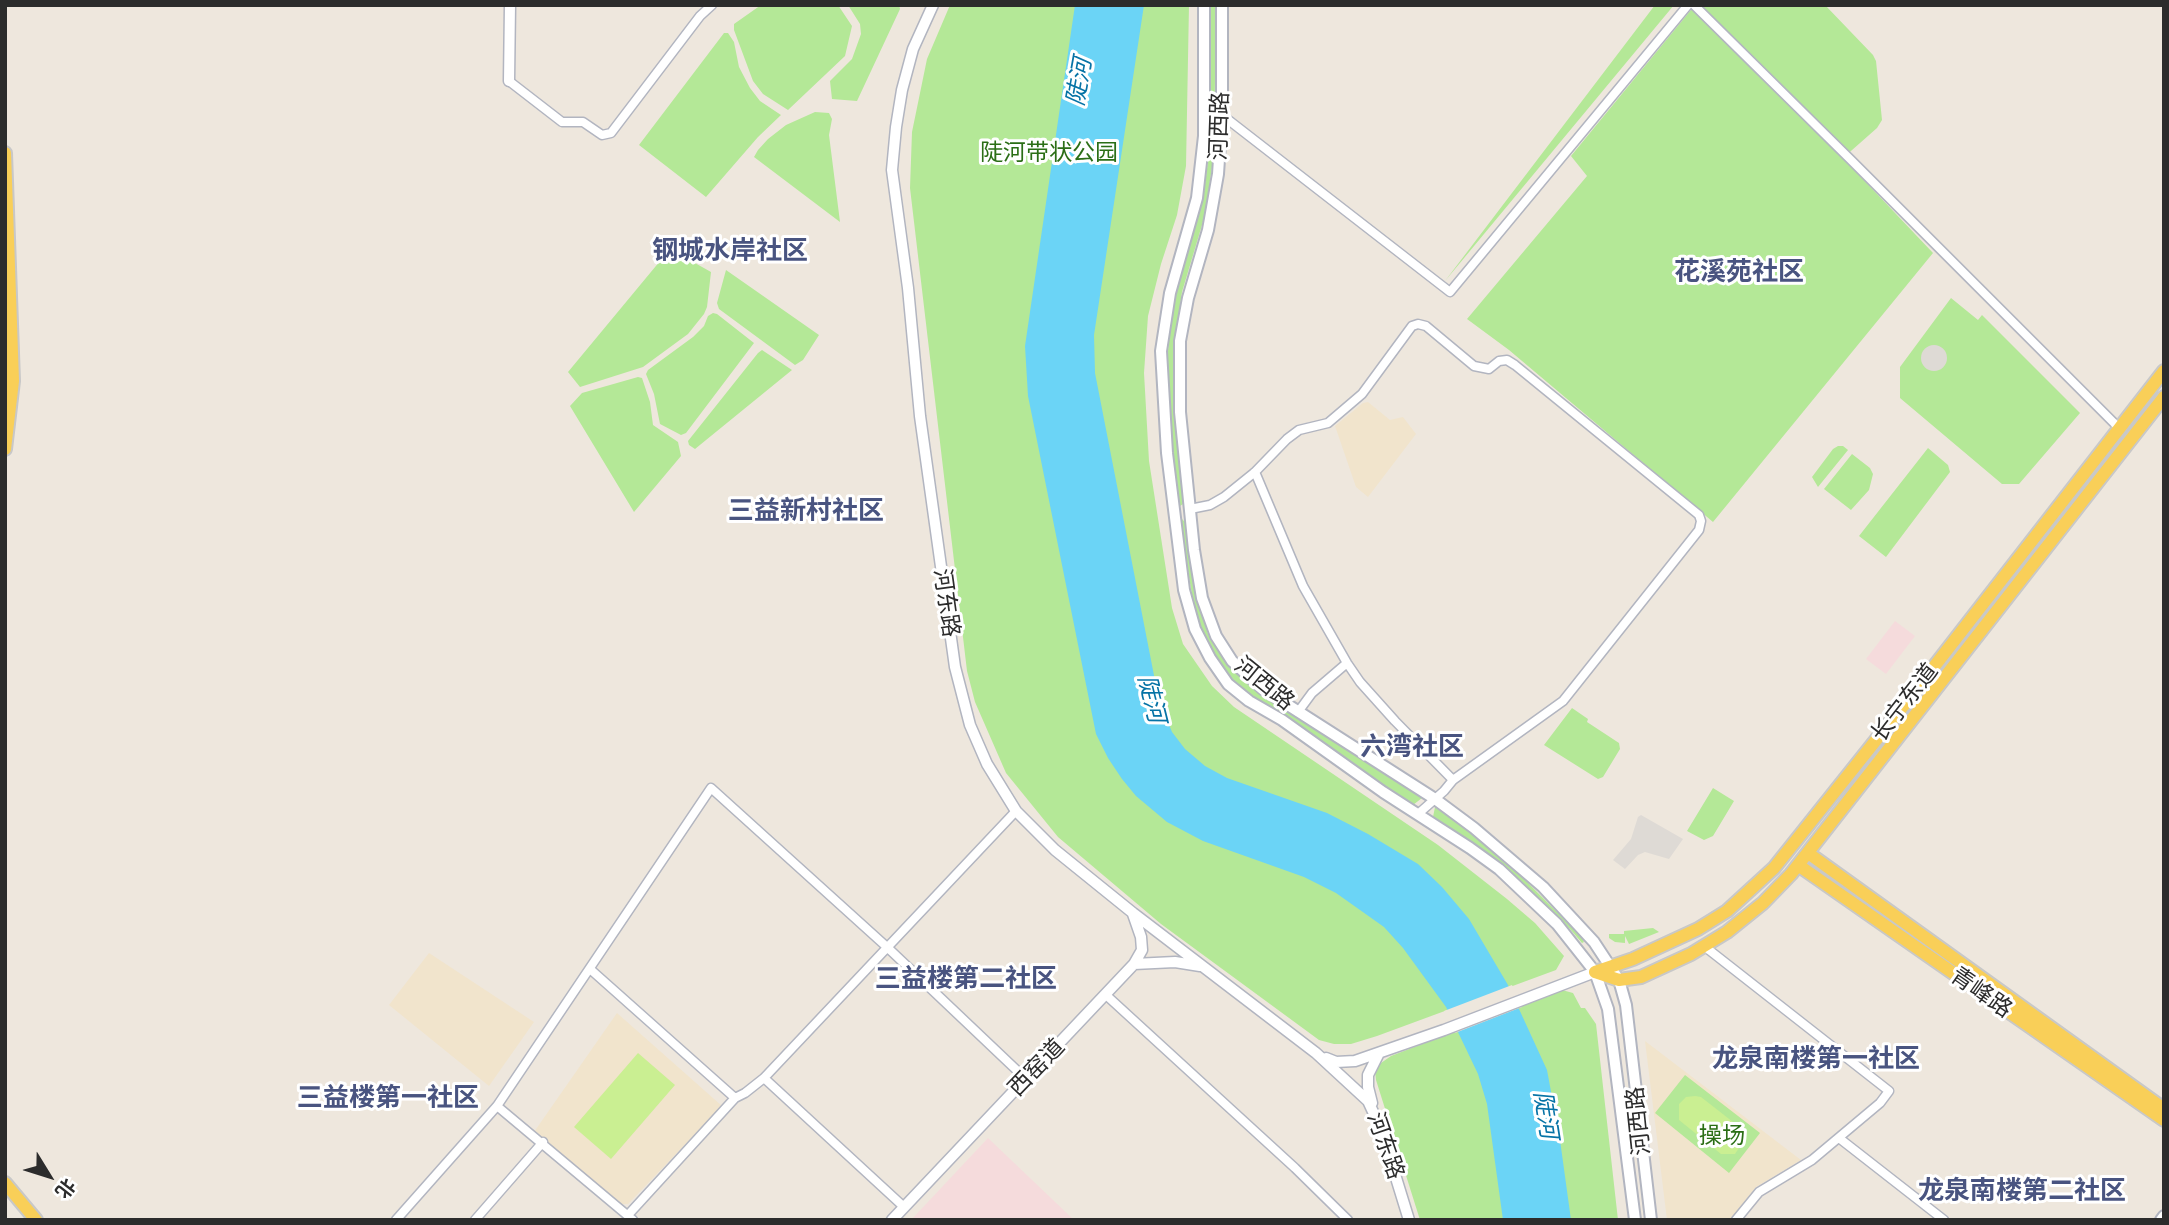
<!DOCTYPE html>
<html>
<head>
<meta charset="utf-8">
<style>
  body { margin:0 }
  #map { position:relative; width:2169px; height:1225px; overflow:hidden; background:#eee7dd; font-family:"IBM Plex Sans","Noto Sans SC",sans-serif }
  canvas { display:block }
  .frame { position:absolute; inset:0; border:7px solid #2c2c2c; pointer-events:none }
  .north { position:absolute; left:14px; top:1141px; width:70px; height:70px; -webkit-text-stroke:5px #fff; paint-order:stroke; rotate:128deg; font-size:19px; font-weight:700; line-height:28px; text-align:center; color:#2c2c2c }
  .north::after { content:''; display:block; margin:auto; width:24px; height:32px; background:#2c2c2c; clip-path:polygon(50% 0,100% 100%,50% 72%,0 100%) }
</style>
</head>
<body>
<div id="map">
<canvas width="2169" height="1225"></canvas>
<div class="frame"></div>
<div class="north">北</div>
</div>
<script>
const g = document.querySelector('canvas').getContext('2d');
g.lineJoin = 'round';
function fillPath(path, color) {
  g.fillStyle = color;
  g.fill(path, 'evenodd');
}
function poly(rows) {
  const path = new Path2D();
  for (const r of rows) {
    if (r.length === 3) {
      path.moveTo(r[0] + r[2], r[1]);
      path.arc(r[0], r[1], r[2], 0, 2 * Math.PI);
      continue;
    }
    path.moveTo(r[0], r[1]);
    for (let i = 2; i < r.length; i += 2) path.lineTo(r[i], r[i + 1]);
  }
  return path;
}
function strokePath(path, color, width, dash) {
  g.strokeStyle = color;
  g.lineWidth = width;
  g.lineCap = dash ? 'butt' : 'round';
  g.setLineDash(dash || []);
  g.stroke(path);
}
function label(font, color, halo, rows, align = 'center') {
  g.font = font + ' "IBM Plex Sans","Noto Sans SC",sans-serif';
  g.lineWidth = 6;
  g.setLineDash([]);
  g.textBaseline = 'middle';
  g.strokeStyle = halo;
  g.fillStyle = color;
  for (const [text, x, y, turn = 0] of rows) {
    g.save();
    g.translate(x, y);
    g.rotate((+turn || 0) * Math.PI / 180);
    g.textAlign = isNaN(turn) ? turn : align;
    if (halo) g.strokeText(text, 0, 0);
    g.fillText(text, 0, 0);
    g.restore();
  }
}
fillPath(poly([
  [1368,402,1390,420,1403,417,1416,434,1368,497,1356,487,1335,426,1363,403],
  [429,953,534,1022,489,1086,389,1005],
  [617,1013,722,1106,628,1204,619,1204,534,1132],
  [1645,1041,1801,1160,1756,1187,1730,1220,1667,1220]
]), '#f1e4cc');
fillPath(poly([
  [1895,621,1915,636,1886,674,1866,659],
  [988,1138,1074,1220,911,1220]
]), '#f5dbdc');
fillPath(poly([
  [761,5,838,5,852,26,845,56,788,110,763,94,753,81,734,30,734,24],
  [848,5,899,5,900,9,857,101,832,99,830,81,852,59,861,34,860,24],
  [950,5,1189,5,1186,166,1177,215,1161,264,1148,316,1144,373,1149,461,1172,608,1183,644,1212,686,1234,707,1438,845,1507,899,1535,923,1564,956,1556,970,1377,1036,1351,1044,1334,1044,1319,1040,1161,924,1058,837,1006,773,975,702,967,671,910,188,912,132,927,59],
  [1211,5,1216,5,1214,153,1205,215,1182,292,1173,357,1183,504,1180,506,1177,505,1167,374,1168,351,1170,325,1178,284,1203,199,1209,154],
  [1655,5,1674,5,1445,281],
  [1695,5,1825,5,1873,55,1876,61,1882,120,1877,128,1843,158,1933,253,1713,522,1509,350,1467,319,1587,176,1571,156],
  [724,33,728,33,734,42,739,67,750,88,760,101,781,115,758,137,706,197,639,145],
  [815,112,829,113,832,119,829,135,840,222,754,157,758,150,768,139,786,125],
  [670,249,711,272,707,307,704,314,688,334,643,367,580,387,568,372],
  [726,270,819,335,803,360,795,365,719,309,717,303],
  [1951,298,1978,320,1982,315,2080,413,2019,484,2002,484,1900,398,1900,367],
  [713,313,717,314,754,343,686,433,681,435,660,424,654,394,646,374,648,370,693,337,704,326,708,316],
  [762,350,792,370,695,449,689,445,688,441,758,353],
  [638,377,642,378,650,402,653,425,678,442,681,456,634,512,570,406,582,393],
  [1838,446,1843,446,1848,450,1818,487,1812,477,1833,449],
  [1928,448,1948,465,1950,472,1886,557,1859,536],
  [1852,454,1870,468,1873,474,1869,490,1851,510,1824,489],
  [1182,519,1185,522,1195,592,1208,634,1226,663,1250,686,1422,798,1413,805,1284,716,1252,696,1235,682,1220,664,1196,618,1180,525],
  [1572,708,1588,719,1587,722,1619,743,1620,749,1603,777,1598,779,1544,745],
  [1713,788,1734,801,1713,836,1704,840,1687,831],
  [1435,807,1497,852,1581,936,1584,942,1582,943,1570,929,1491,857,1433,817],
  [1653,928,1659,932,1629,944,1625,936,1625,943,1615,942,1609,938,1609,934,1624,934,1624,931],
  [1562,990,1573,993,1581,1008,1585,1008,1596,1024,1618,1220,1420,1220,1376,1080,1375,1071,1381,1063,1391,1056],
  [1685,1075,1760,1133,1729,1173,1655,1113]
]), '#b4e897');
fillPath(poly([
  [638,1053,675,1085,611,1159,574,1127],
  [1695,1096,1701,1097,1742,1129,1743,1142,1735,1154,1721,1154,1679,1120,1679,1104,1686,1097]
]), '#caef92');
fillPath(poly([
  [1934,358,13],
  [1641,815,1683,839,1669,859,1645,852,1638,855,1625,869,1613,860,1631,839,1638,817]
]), '#dedad5');
fillPath(poly([
  [1075,5,1144,5,1094,335,1095,373,1159,701,1172,732,1185,749,1205,766,1227,778,1327,813,1368,834,1418,864,1442,887,1469,919,1508,985,1547,1070,1560,1140,1571,1220,1503,1220,1487,1104,1478,1074,1446,1007,1403,948,1384,927,1336,893,1304,877,1203,841,1167,822,1136,796,1122,779,1108,758,1096,734,1028,396,1025,346]
]), '#6bd4f6');
fillPath(poly([
  [1512,985,1522,1007,1455,1033,1444,1011]
]), '#eee7dd');
const minor = poly([
  [1694,5,1852,161,2119,428],
  [509,81,562,122,583,122,602,135,611,133,700,16,712,5],
  [1222,115,1450,292,1688,5],
  [1255,472,1303,586,1347,663,1360,682,1395,721,1453,780],
  [1190,509,1210,505,1224,497,1255,472,1287,439,1299,430,1328,423,1362,394,1412,326,1418,324,1426,326,1474,366,1489,369,1499,361,1507,360,1515,365,1699,515,1701,521,1699,530,1563,701,1453,780,1444,791,1418,814],
  [1298,712,1312,693,1347,663],
  [1704,946,1889,1091,1880,1103,1812,1160,1759,1192,1736,1220],
  [590,969,735,1098,745,1093,764,1078,1016,811],
  [1106,995,1295,1168,1348,1220],
  [764,1078,904,1207],
  [497,1106,633,1220],
  [1839,1138,1944,1220],
  [628,1215,735,1098],
  [396,1220,497,1106,711,788,888,948,1026,1079],
  [475,1220,543,1142]
]);
const tertiary = poly([
  [933,5,913,49,902,90,896,127,892,170,908,288,920,416,955,667,970,725,987,764,1016,811,1055,850,1133,913,1316,1053,1368,1101,1381,1129,1409,1220],
  [509,81,510,5],
  [1134,964,1175,962,1200,966],
  [1326,1058,1336,1062,1355,1061,1444,1030,1595,972],
  [1372,1103,1368,1087,1368,1075,1379,1053],
  [892,1220,1134,964,1142,950,1141,937,1133,914]
]);
const secondary = poly([
  [1204,5,1204,136,1197,198,1170,293,1161,351,1167,453,1184,590,1195,629,1210,658,1228,684,1249,701,1282,720,1383,792,1470,848,1499,869,1557,924,1595,972,1608,1009,1635,1220],
  [1222,5,1222,115,1218,174,1208,230,1188,298,1180,341,1180,412,1194,550,1202,598,1216,636,1232,661,1263,689,1435,799,1474,828,1543,887,1594,942,1619,980,1626,1005,1651,1220],
  [2161,1220,2164,1216]
]);
const primary = poly([
  [5,153,13,381,5,449],
  [1808,853,2164,1109],
  [1798,865,2164,1120],
  [1595,972,1633,959,1698,929,1727,911,1774,868,1912,695,2164,371],
  [1595,972,1619,980,1641,977,1691,954,1727,932,1763,903,1791,874,2164,397],
  [5,1183,36,1220]
]);
strokePath(minor, '#b2b5c0', 11);
strokePath(tertiary, '#b2b5c0', 13);
strokePath(secondary, '#b2b5c0', 14);
strokePath(primary, '#c8c8c8', 16);
strokePath(minor, '#fff', 8);
strokePath(tertiary, '#fff', 10);
strokePath(secondary, '#fff', 10);
strokePath(primary, '#f9cf58', 12);
label('23px', '#2c2c2c', '#fff', [
  ["河西路",1220,126,-88],
  ["河东路",946,603,82],
  ["河西路",1264,684,39],
  ["长宁东道",1905,703,-52],
  ["青峰路",1981,993,35],
  ["西窑道",1037,1068,-46],
  ["河西路",1639,1121,-96],
  ["河东路",1385,1146,71]
]);
label('23px', '#2b6e16', '#fff', [
  ["陡河带状公园",1049,153],
  ["操场",1722,1136]
]);
label('italic 24px', '#0673a6', '#fff', [
  ["陡河",1080,82,-80],
  ["陡河",1151,699,76],
  ["陡河",1545,1115,81]
]);
label('bold 26px', '#495480', '#fff', [
  ["钢城水岸社区",730,251],
  ["花溪苑社区",1739,272],
  ["三益新村社区",806,511],
  ["六湾社区",1412,747],
  ["三益楼第二社区",966,979],
  ["龙泉南楼第一社区",1816,1059],
  ["三益楼第一社区",388,1098],
  ["龙泉南楼第二社区",2022,1191]
]);
</script>
</body>
</html>
